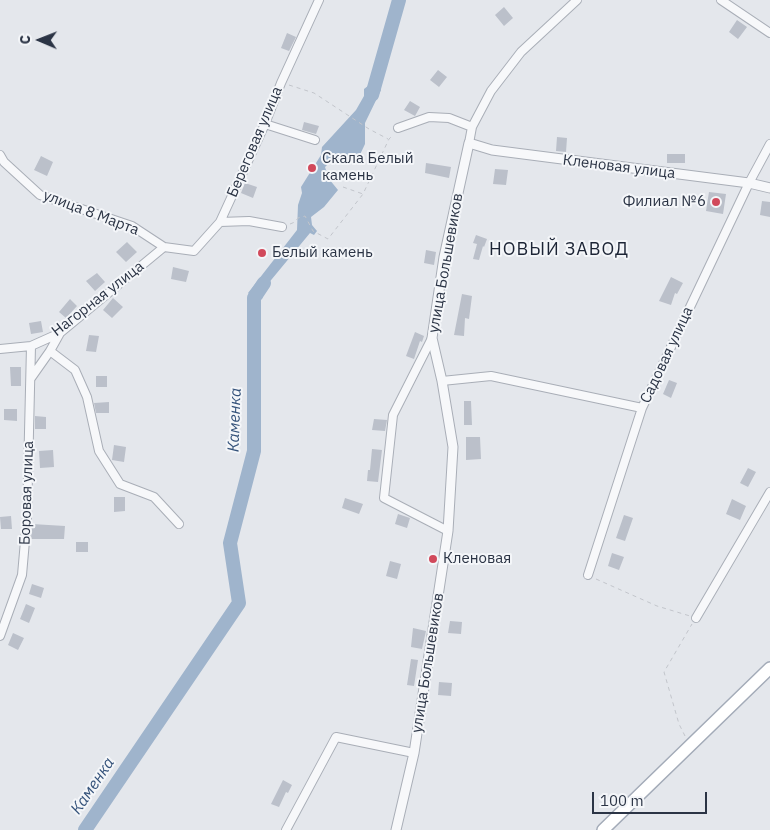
<!DOCTYPE html>
<html>
<head>
<meta charset="utf-8">
<style>
  body { margin:0 }
  #map { position:relative; width:770px; height:830px; overflow:hidden; background:#e4e7ec; font-family:"IBM Plex Sans",sans-serif }
  canvas { display:block }
  .north { position:absolute; left:15px; top:15px; width:50px; height:50px; -webkit-text-stroke:4px #f4f6f9; paint-order:stroke; rotate:271deg; font-size:14px; font-weight:700; line-height:20px; text-align:center; color:#2b3445 }
  .north::after { content:''; display:block; margin:auto; width:18px; height:22px; background:#2b3445; clip-path:polygon(50% 0,100% 100%,50% 72%,0 100%) }
  .scale { position:absolute; left:592px; top:792px; width:115px; height:22px; box-sizing:border-box; border:2px solid #2b3445; border-top:0; padding-left:6px; font-size:15px; line-height:18px; white-space:nowrap; color:#2b3445; -webkit-text-stroke:4px #f4f6f9; paint-order:stroke }
</style>
</head>
<body>
<div id="map">
<canvas width="770" height="830"></canvas>
<div class="north">С</div>
<div class="scale">100 m</div>
</div>
<script>
const g = document.querySelector('canvas').getContext('2d');
g.lineJoin = 'round';
function fillPath(path, color) {
  g.fillStyle = color;
  g.fill(path, 'evenodd');
}
function poly(rows) {
  const path = new Path2D();
  for (const r of rows) {
    path.moveTo(r[0], r[1]);
    for (let i = 2; i < r.length; i += 2) path.lineTo(r[i], r[i + 1]);
  }
  return path;
}
function strokePath(path, color, width, dash) {
  g.strokeStyle = color;
  g.lineWidth = width;
  g.lineCap = dash ? 'butt' : 'round';
  g.setLineDash(dash || []);
  g.stroke(path);
}
function label(font, color, halo, rows, align = 'center') {
  g.font = font + ' "IBM Plex Sans",sans-serif';
  g.lineWidth = 4;
  g.setLineDash([]);
  g.textBaseline = 'middle';
  g.strokeStyle = halo;
  g.fillStyle = color;
  for (const [text, x, y, turn = 0] of rows) {
    g.save();
    g.translate(x, y);
    g.rotate((+turn || 0) * Math.PI / 180);
    g.textAlign = isNaN(turn) ? turn : align;
    if (halo) g.strokeText(text, 0, 0);
    g.fillText(text, 0, 0);
    g.restore();
  }
}
fillPath(poly([
  [377,79,381,90,365,123,365,144,357,161,341,164,334,158,325,167,329,179,338,190,324,207,311,217,312,225,317,231,314,235,310,233,267,285,262,299,254,298,248,293,297,230,298,205,302,193,301,187,321,155,322,147,356,110,364,96,364,89]
]), '#9fb4cc');
strokePath(poly([
  [372,95,399,0],
  [85,830,239,603,230,543,254,451,254,298,264,283]
]), '#9fb4cc', 14);
fillPath(poly([
  [504,7,513,18,504,26,495,15],
  [737,20,747,27,738,39,729,32],
  [287,33,296,37,289,51,281,48],
  [438,70,447,77,439,87,430,80],
  [410,101,420,107,415,116,404,110],
  [304,122,319,126,316,134,302,130],
  [557,137,567,138,566,152,556,151],
  [667,154,685,154,685,163,667,163],
  [41,156,53,162,47,176,34,170],
  [426,163,451,167,449,178,425,173],
  [495,169,508,170,506,185,493,184],
  [245,183,257,187,253,198,241,193],
  [709,192,726,194,723,214,706,211],
  [762,201,770,202,770,217,760,215],
  [476,235,487,239,484,247,483,246,479,260,473,259,477,244,473,243],
  [127,242,137,252,126,262,116,252],
  [426,250,436,252,434,265,424,263],
  [173,267,189,271,186,282,171,279],
  [97,273,105,282,95,291,86,281],
  [671,277,683,283,677,294,675,293,671,305,659,301],
  [462,294,472,296,469,319,465,318,464,336,454,335],
  [113,298,123,307,112,318,103,310],
  [70,299,77,306,66,318,59,312],
  [41,321,43,332,31,334,29,323],
  [415,332,424,336,422,342,420,341,414,359,406,356],
  [89,335,99,336,96,352,86,351],
  [10,367,21,367,21,386,11,386],
  [96,376,107,376,107,387,96,387],
  [669,380,677,383,671,398,663,394],
  [464,401,471,401,472,425,464,425],
  [109,402,109,413,96,413,94,403],
  [4,409,17,409,17,421,4,420],
  [35,416,46,417,46,429,35,429],
  [374,419,387,420,385,431,372,430],
  [466,437,480,437,481,459,466,460],
  [114,445,126,447,124,462,112,460],
  [372,449,382,450,378,482,367,481,368,470,370,470],
  [53,450,54,467,40,468,39,451],
  [748,468,756,472,748,487,740,483],
  [114,497,125,497,125,511,114,512],
  [345,498,363,504,359,514,342,508],
  [732,499,746,506,740,520,726,514],
  [398,514,410,518,407,528,395,524],
  [624,515,633,518,625,541,616,538],
  [11,516,12,529,1,529,0,517],
  [32,524,65,526,64,539,31,539],
  [76,542,88,542,88,552,76,552],
  [612,553,624,557,619,570,608,566],
  [390,561,401,564,397,579,386,576],
  [32,584,44,588,41,598,29,594],
  [26,604,35,608,29,623,20,619],
  [450,621,462,622,461,634,448,633],
  [413,628,426,631,422,649,411,647],
  [13,633,24,638,18,650,8,645],
  [411,659,418,660,414,686,407,685],
  [439,682,452,683,451,696,438,695],
  [283,780,292,785,288,793,286,792,279,807,271,804]
]), '#bbc0ca');
const minor = poly([
  [721,0,770,33],
  [265,124,315,140],
  [398,128,429,117,449,118,472,127],
  [469,143,472,127,491,91,521,52,577,0],
  [0,155,4,162,40,195,132,226,164,247,194,251,220,222,265,124,281,83,319,0],
  [220,222,249,221,282,227],
  [432,338,393,415,384,498,448,531],
  [0,349,31,346,60,333,164,247],
  [50,351,75,370,87,397,99,451,120,484,154,497,179,524],
  [31,378,50,351,60,333],
  [442,381,491,376,642,408],
  [588,575,642,408,749,183,770,144],
  [696,618,770,492],
  [0,636,22,575,27,518,31,346],
  [286,830,336,737,414,753]
]);
const tertiary = poly([
  [396,830,414,753,448,531,453,447,442,381,432,338,444,257,469,143,492,150,749,183,770,188]
]);
const primary = poly([
  [603,830,770,668]
]);
strokePath(minor, '#a9aeb7', 10);
strokePath(tertiary, '#a9aeb7', 11);
strokePath(primary, '#a3abb8', 14);
strokePath(poly([
  [289,85,314,93,369,129,388,139],
  [343,187,363,194],
  [290,224,295,222,298,218,305,216,313,231,328,239,363,194,389,139,393,135],
  [596,579,657,606,690,616],
  [685,736,679,724,664,672,692,624]
]), '#c2c5cb', 1, [4, 4]);
strokePath(minor, '#f7f8fa', 8);
strokePath(tertiary, '#f7f8fa', 9);
strokePath(primary, '#fff', 11);
for (const [x, y, r, color] of [
  [312,168,5,"#d1495b"],
  [716,202,5,"#d1495b"],
  [262,253,5,"#d1495b"],
  [433,559,5,"#d1495b"]
]) {
  const dot = new Path2D();
  dot.arc(x, y, r, 0, 2 * Math.PI);
  g.fillStyle = color;
  g.fill(dot);
  strokePath(dot, '#f4f6f9', 2);
}
label('15px', '#2b3445', '#f4f6f9', [
  ["Береговая улица",255,142,-67],
  ["Кленовая улица",619,167,7],
  ["улица 8 Марта",91,213,21],
  ["улица Большевиков",446,263,-80],
  ["Нагорная улица",98,299,-38],
  ["Садовая улица",667,355,-65],
  ["Боровая улица",27,493,-88],
  ["улица Большевиков",428,663,-81]
]);
label('15px', '#2b3445', '#f4f6f9', [
  ["Скала Белый",322,159],
  ["камень",322,176],
  ["Филиал №6",706,202,"right"],
  ["Белый камень",272,253],
  ["Кленовая",443,559]
], 'left');
label('italic 16px', '#34527a', '#f4f6f9', [
  ["Каменка",235,420,-88],
  ["Каменка",93,786,-56]
]);
g.letterSpacing = '1px';
label('18px', '#1d2536', '#f4f6f9', [
  ["НОВЫЙ ЗАВОД",559,250]
]);
g.letterSpacing = '0px';
</script>
</body>
</html>
